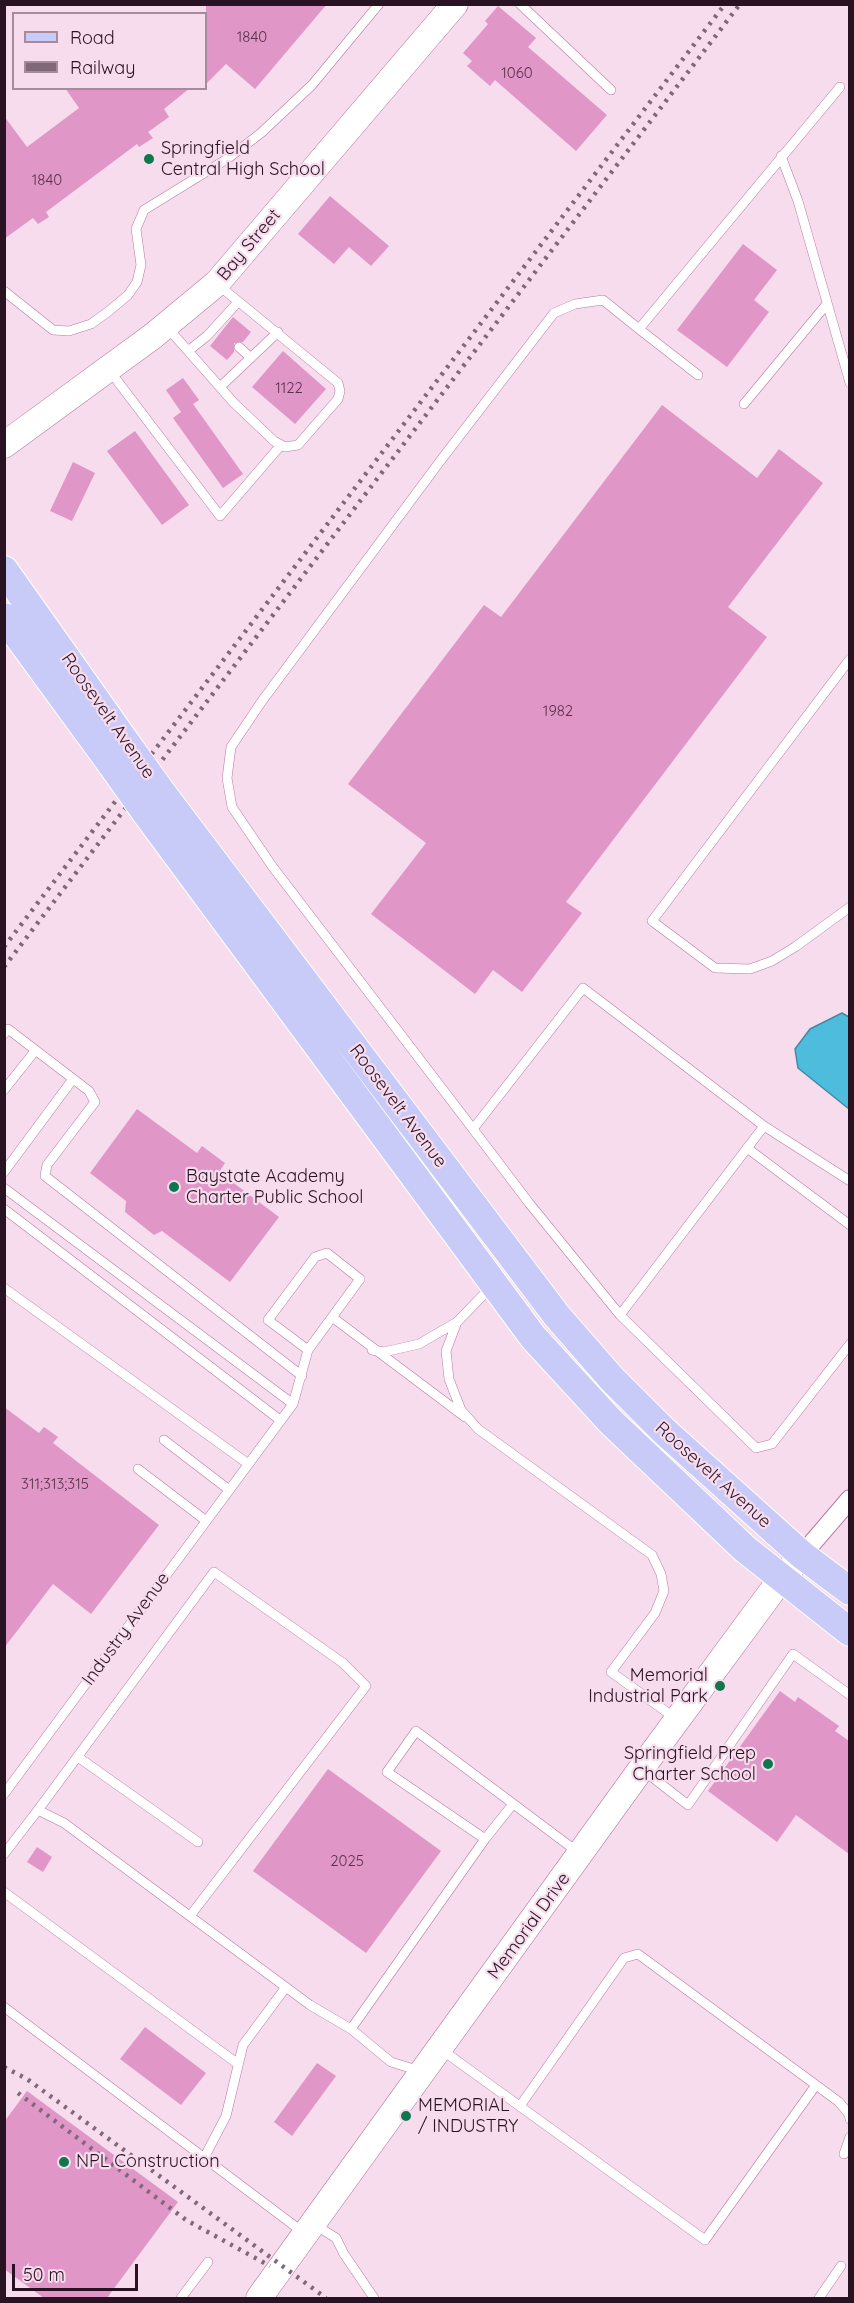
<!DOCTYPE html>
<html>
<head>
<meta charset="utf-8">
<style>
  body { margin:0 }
  #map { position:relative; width:854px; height:2303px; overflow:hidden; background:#f7dced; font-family:Quicksand,sans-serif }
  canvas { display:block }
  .frame { position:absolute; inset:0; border:6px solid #291222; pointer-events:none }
  .legend { position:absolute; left:12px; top:12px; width:195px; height:78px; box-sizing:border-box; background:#f7dced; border:2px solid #a58b9c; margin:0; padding:8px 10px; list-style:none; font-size:18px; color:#291222 }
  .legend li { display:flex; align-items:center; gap:12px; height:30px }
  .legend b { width:30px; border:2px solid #a58b9c }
  .scale { position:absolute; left:12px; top:2264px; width:126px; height:27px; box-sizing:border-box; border:3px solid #291222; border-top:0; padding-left:8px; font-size:18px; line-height:21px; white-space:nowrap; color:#291222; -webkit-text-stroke:4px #f7dced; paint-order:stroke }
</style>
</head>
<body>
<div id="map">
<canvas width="854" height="2303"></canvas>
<div class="frame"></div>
<ul class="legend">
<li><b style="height:8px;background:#c8cbf7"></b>Road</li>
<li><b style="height:8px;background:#816879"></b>Railway</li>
</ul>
<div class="scale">50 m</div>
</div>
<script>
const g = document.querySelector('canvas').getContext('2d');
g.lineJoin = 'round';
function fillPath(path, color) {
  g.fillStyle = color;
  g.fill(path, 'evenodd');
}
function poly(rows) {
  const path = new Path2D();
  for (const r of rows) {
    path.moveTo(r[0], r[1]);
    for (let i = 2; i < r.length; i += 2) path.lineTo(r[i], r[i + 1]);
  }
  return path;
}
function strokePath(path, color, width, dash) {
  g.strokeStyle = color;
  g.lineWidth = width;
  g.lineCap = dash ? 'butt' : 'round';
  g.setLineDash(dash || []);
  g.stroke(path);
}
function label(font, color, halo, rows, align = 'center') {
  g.font = font + ' Quicksand,sans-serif';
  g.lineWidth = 4.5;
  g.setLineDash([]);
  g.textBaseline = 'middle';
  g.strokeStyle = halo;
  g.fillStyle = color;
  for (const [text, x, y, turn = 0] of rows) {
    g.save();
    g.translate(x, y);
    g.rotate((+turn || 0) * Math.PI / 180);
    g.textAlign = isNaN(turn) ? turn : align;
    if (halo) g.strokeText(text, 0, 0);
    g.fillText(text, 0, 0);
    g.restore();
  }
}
const water = poly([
  [842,1013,849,1017,849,1109,798,1068,795,1049,810,1029,842,1013]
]);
fillPath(water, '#4ebcdc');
strokePath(water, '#4389a4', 1.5);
fillPath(poly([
  [206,4,327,4,255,89,226,64,206,84],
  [498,6,536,38,528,47,607,115,576,151,495,80,490,86,467,66,472,61,463,53,488,24,485,21],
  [65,88,190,88,164,109,169,117,148,132,153,138,139,147,137,144,46,212,49,217,38,224,33,218,4,239,4,116,27,147,79,108],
  [330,196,389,246,371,266,349,247,334,264,298,234],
  [743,244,777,270,754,300,769,312,727,367,677,330],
  [233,317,251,332,243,342,234,343,234,352,227,360,210,346],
  [283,351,326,389,295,424,252,387],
  [183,378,199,400,193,404,243,474,223,488,173,418,181,412,166,390],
  [662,405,757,478,779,449,823,483,728,607,767,637,566,902,582,913,522,992,493,970,475,994,371,914,426,843,348,784,484,605,501,617],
  [135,431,189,505,162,525,107,451],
  [73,462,95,473,72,521,50,511],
  [137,1109,197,1153,202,1146,225,1163,219,1172,279,1217,230,1282,162,1231,154,1235,125,1212,126,1201,90,1173],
  [4,1407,39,1433,44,1427,58,1437,53,1443,159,1525,91,1614,53,1584,4,1648],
  [780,1691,795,1702,798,1697,839,1726,835,1731,849,1741,849,1854,796,1815,777,1842,708,1791],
  [328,1769,441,1851,366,1953,253,1871],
  [37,1847,52,1857,43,1872,27,1862],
  [145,2027,206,2073,181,2105,120,2059],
  [317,2063,336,2076,292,2136,274,2122],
  [27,2091,178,2202,107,2298,44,2298,4,2269,4,2122]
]), '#e096c7');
const lane = poly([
  [520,4,611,90],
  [781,156,798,201,850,383],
  [4,291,53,330,69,331,91,324,109,311,128,295,137,282,141,265,136,229,144,210,227,159,261,133,312,85,379,4],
  [167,327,233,402,274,441,285,447,298,445,338,399,340,391,338,383,217,284],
  [239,347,251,358],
  [188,351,207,336,238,302],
  [109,370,220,516,281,445],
  [698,375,639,329,840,87],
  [220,387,278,332],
  [744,404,826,305],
  [850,659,652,921,715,968,750,969,772,961,795,947,850,907],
  [4,1034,8,1029,89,1091,95,1102,47,1165,45,1176,302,1376],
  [4,1090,35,1051],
  [764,1126,850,1181],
  [473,1129,272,866,232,807,227,778,231,747,262,701,441,460,554,313,575,304,603,300,639,329],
  [747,1148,850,1225],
  [4,1172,73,1079],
  [4,1188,293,1404,4,1794],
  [4,1209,280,1420],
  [4,1288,247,1463],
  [620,1315,764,1126,583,988,473,1129,529,1203,620,1315,756,1448,772,1444,850,1344],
  [332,1317,465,1417],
  [457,1322,492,1286],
  [372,1350,384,1352,419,1344,457,1322,446,1351,449,1379,461,1410,478,1429,652,1555,661,1574,664,1591,655,1613,611,1672,675,1718],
  [293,1404,308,1350,360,1279,327,1253,315,1257,268,1320,308,1350],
  [164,1440,228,1489],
  [138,1469,205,1520],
  [78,1757,198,1842],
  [643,1770,688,1805,793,1654,850,1695],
  [38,1810,214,1572,343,1663,366,1686,190,1916],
  [485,1839,387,1772,416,1731,579,1853],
  [4,1854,38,1810,64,1823,310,2005,351,2029,391,2062,420,2071],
  [4,1892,238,2064],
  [4,2007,304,2233],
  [351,2029,485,1839,513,1804],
  [442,2050,705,2240,816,2085,638,1954,624,1958,520,2106],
  [816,2085,839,2102,849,2114,850,2119],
  [844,2154,850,2137],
  [204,2158,226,2116,243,2045,286,1987],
  [315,2225,336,2238,344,2254,374,2298],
  [181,2298,208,2262],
  [819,2298,841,2266]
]);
const street = poly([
  [802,1555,850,1499]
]);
const secondary = poly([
  [4,445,153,336,217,283,455,4],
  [259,2298,649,1758,781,1579,802,1555]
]);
const primary = poly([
  [4,570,129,747],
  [4,617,112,765],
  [162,793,557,1316,612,1379,664,1431,802,1555,850,1591],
  [146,813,533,1337,611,1422,745,1549,850,1632]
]);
strokePath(lane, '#b779a2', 10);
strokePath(street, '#b779a2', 20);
strokePath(secondary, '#b779a2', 27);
strokePath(primary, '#fff', 30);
strokePath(lane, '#fff', 9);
strokePath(street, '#fff', 18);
strokePath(secondary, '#fff', 26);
strokePath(primary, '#c8cbf7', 28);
strokePath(poly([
  [4,947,725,4],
  [4,967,740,4],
  [4,2067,27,2079,326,2298],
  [18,2093,186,2220,270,2266]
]), '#816879', 4.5, [3, 6]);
const primaryBridge = poly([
  [129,747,162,793],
  [112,765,146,813]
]);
strokePath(primaryBridge, '#fff', 30, []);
strokePath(primaryBridge, '#c8cbf7', 28);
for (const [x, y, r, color] of [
  [149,159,6,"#10764e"],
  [174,1187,6,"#10764e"],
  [720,1686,6,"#10764e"],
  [768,1764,6,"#10764e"],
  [406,2116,6,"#10764e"],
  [64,2162,6,"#10764e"]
]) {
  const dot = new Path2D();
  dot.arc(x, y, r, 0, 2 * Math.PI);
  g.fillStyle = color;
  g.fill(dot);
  strokePath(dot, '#f7dced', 2);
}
label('15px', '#57334b', null, [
  ["1840",252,37],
  ["1060",517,73],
  ["1840",47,180],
  ["1122",289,388],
  ["1982",558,711],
  ["311;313;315",55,1484],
  ["2025",347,1861]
]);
label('18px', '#291222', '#f7dced', [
  ["Springfield",161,149],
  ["Central High School",161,170],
  ["Baystate Academy",186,1177],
  ["Charter Public School",186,1198],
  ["Memorial",708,1676,"right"],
  ["Industrial Park",708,1697,"right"],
  ["Springfield Prep",756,1754,"right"],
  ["Charter School",756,1775,"right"],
  ["MEMORIAL",418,2106],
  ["/ INDUSTRY",418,2127],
  ["NPL Construction",76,2162]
], 'left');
label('18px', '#291222', '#f7dced', [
  ["Bay Street",249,245,-50],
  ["Roosevelt Avenue",108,716,55],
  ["Roosevelt Avenue",398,1106,53],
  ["Roosevelt Avenue",713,1475,42],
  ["Industry Avenue",126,1629,-54],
  ["Memorial Drive",529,1926,-54]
]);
</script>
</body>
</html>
